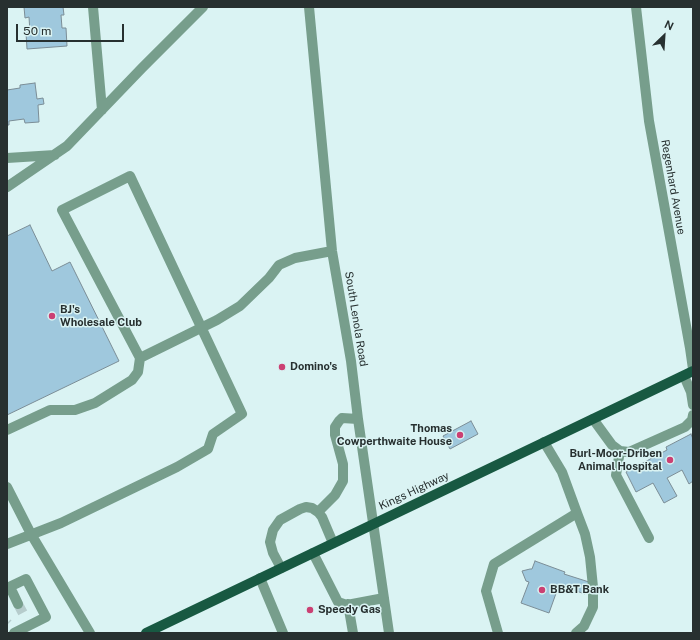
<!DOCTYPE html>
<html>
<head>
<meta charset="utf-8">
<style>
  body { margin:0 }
  #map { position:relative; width:700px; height:640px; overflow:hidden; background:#daf3f3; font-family:"Public Sans",sans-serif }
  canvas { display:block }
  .frame { position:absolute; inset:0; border:8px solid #273030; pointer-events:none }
  .north { position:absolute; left:644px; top:16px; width:40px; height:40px; -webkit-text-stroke:3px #daf3f3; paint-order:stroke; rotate:25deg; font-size:11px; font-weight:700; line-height:16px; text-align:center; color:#273030 }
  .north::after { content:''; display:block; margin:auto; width:14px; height:18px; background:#273030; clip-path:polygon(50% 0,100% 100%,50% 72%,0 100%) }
  .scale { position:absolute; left:16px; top:24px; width:108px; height:18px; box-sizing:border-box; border:2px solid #273030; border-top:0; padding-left:5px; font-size:12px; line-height:14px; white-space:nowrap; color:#273030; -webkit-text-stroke:3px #daf3f3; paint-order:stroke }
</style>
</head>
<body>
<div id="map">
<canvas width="700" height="640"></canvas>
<div class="frame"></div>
<div class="north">N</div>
<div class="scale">50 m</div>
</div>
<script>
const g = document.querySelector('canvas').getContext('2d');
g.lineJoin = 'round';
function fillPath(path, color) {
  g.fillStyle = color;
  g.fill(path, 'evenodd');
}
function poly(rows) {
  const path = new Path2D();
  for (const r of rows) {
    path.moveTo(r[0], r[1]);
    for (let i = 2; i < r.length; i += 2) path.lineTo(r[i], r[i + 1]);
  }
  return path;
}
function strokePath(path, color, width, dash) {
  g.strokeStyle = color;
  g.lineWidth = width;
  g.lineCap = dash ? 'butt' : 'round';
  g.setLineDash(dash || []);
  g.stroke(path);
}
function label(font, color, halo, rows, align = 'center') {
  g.font = font + ' "Public Sans",sans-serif';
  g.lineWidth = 3;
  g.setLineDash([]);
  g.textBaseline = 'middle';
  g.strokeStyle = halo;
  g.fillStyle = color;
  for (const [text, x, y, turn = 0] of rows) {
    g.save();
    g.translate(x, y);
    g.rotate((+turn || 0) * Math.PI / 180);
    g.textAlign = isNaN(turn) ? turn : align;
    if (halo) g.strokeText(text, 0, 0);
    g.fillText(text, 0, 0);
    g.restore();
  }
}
const building = poly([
  [24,7,63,7,64,15,61,15,62,28,66,28,67,46,27,49,26,33,30,33,29,17,25,18,24,7],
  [35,83,37,99,43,98,44,104,38,105,39,122,25,123,24,119,9,121,9,125,7,125,7,90,20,88,20,85,35,83],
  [30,225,52,271,70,262,119,361,7,415,7,236,30,225],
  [471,421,478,434,450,449,443,436,471,421],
  [691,434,693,439,693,481,689,484,682,470,667,478,677,496,664,503,653,483,636,492,626,472,667,450,666,447,691,434],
  [535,561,565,572,564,574,589,582,585,594,559,585,549,613,521,603,529,582,526,581,522,571,530,569,532,569,535,561]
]);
fillPath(building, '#9fc8dd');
strokePath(building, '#7b8d96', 1);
strokePath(poly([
  [18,604,25,617],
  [7,623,8,624]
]), '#b6cccc', 10, [10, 5]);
strokePath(poly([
  [93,7,102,110],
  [309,7,332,251,351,361,358,419,389,633],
  [636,7,649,121,690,348,693,369],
  [7,158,55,155],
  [7,187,67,146,142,68,203,7],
  [140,358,217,320,240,306,269,278,279,265,295,258,332,251],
  [684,376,691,392,693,405],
  [593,419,612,445,620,451,629,452,685,427,692,420,693,415],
  [7,430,50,410,75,410,95,403,132,380,138,372,140,358,62,210,130,176,242,414,213,434,208,449,177,467,61,523,7,544],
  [620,451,616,475,649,538],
  [7,487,31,534,90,633],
  [318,512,335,495,343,481,343,464,335,435,335,427,339,421,342,418,358,419],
  [313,553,338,602,347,605,384,598],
  [281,568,273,553,270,542,273,530,280,520,300,509,306,507,312,508,318,512,322,517,333,543],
  [260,578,283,633],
  [10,587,18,604],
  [7,588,26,579,46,617,14,633],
  [348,604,353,633],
  [498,633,486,591,494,564,577,513,562,472,544,442],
  [576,633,584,626,593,607,593,587,590,557,585,534,577,513]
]), '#779e8c', 10);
strokePath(poly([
  [146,633,693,371]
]), '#185942', 10);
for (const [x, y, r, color] of [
  [52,316,4,"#cb4073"],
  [282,367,4,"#cb4073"],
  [460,435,4,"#cb4073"],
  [670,460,4,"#cb4073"],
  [542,590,4,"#cb4073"],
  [310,610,4,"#cb4073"]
]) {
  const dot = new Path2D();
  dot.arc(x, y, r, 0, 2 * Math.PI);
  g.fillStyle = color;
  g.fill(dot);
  strokePath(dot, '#daf3f3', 1.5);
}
label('11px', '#273030', '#daf3f3', [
  ["Regenhard Avenue",673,187,80],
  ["South Lenola Road",356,319,81],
  ["Kings Highway",414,491,-25]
]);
label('bold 11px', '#273030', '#daf3f3', [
  ["BJ's",60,310],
  ["Wholesale Club",60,323],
  ["Domino's",290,367],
  ["Thomas",452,429,"right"],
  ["Cowperthwaite House",452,442,"right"],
  ["Burl-Moor-Driben",662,454,"right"],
  ["Animal Hospital",662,467,"right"],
  ["BB&T Bank",550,590],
  ["Speedy Gas",318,610]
], 'left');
</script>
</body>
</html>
